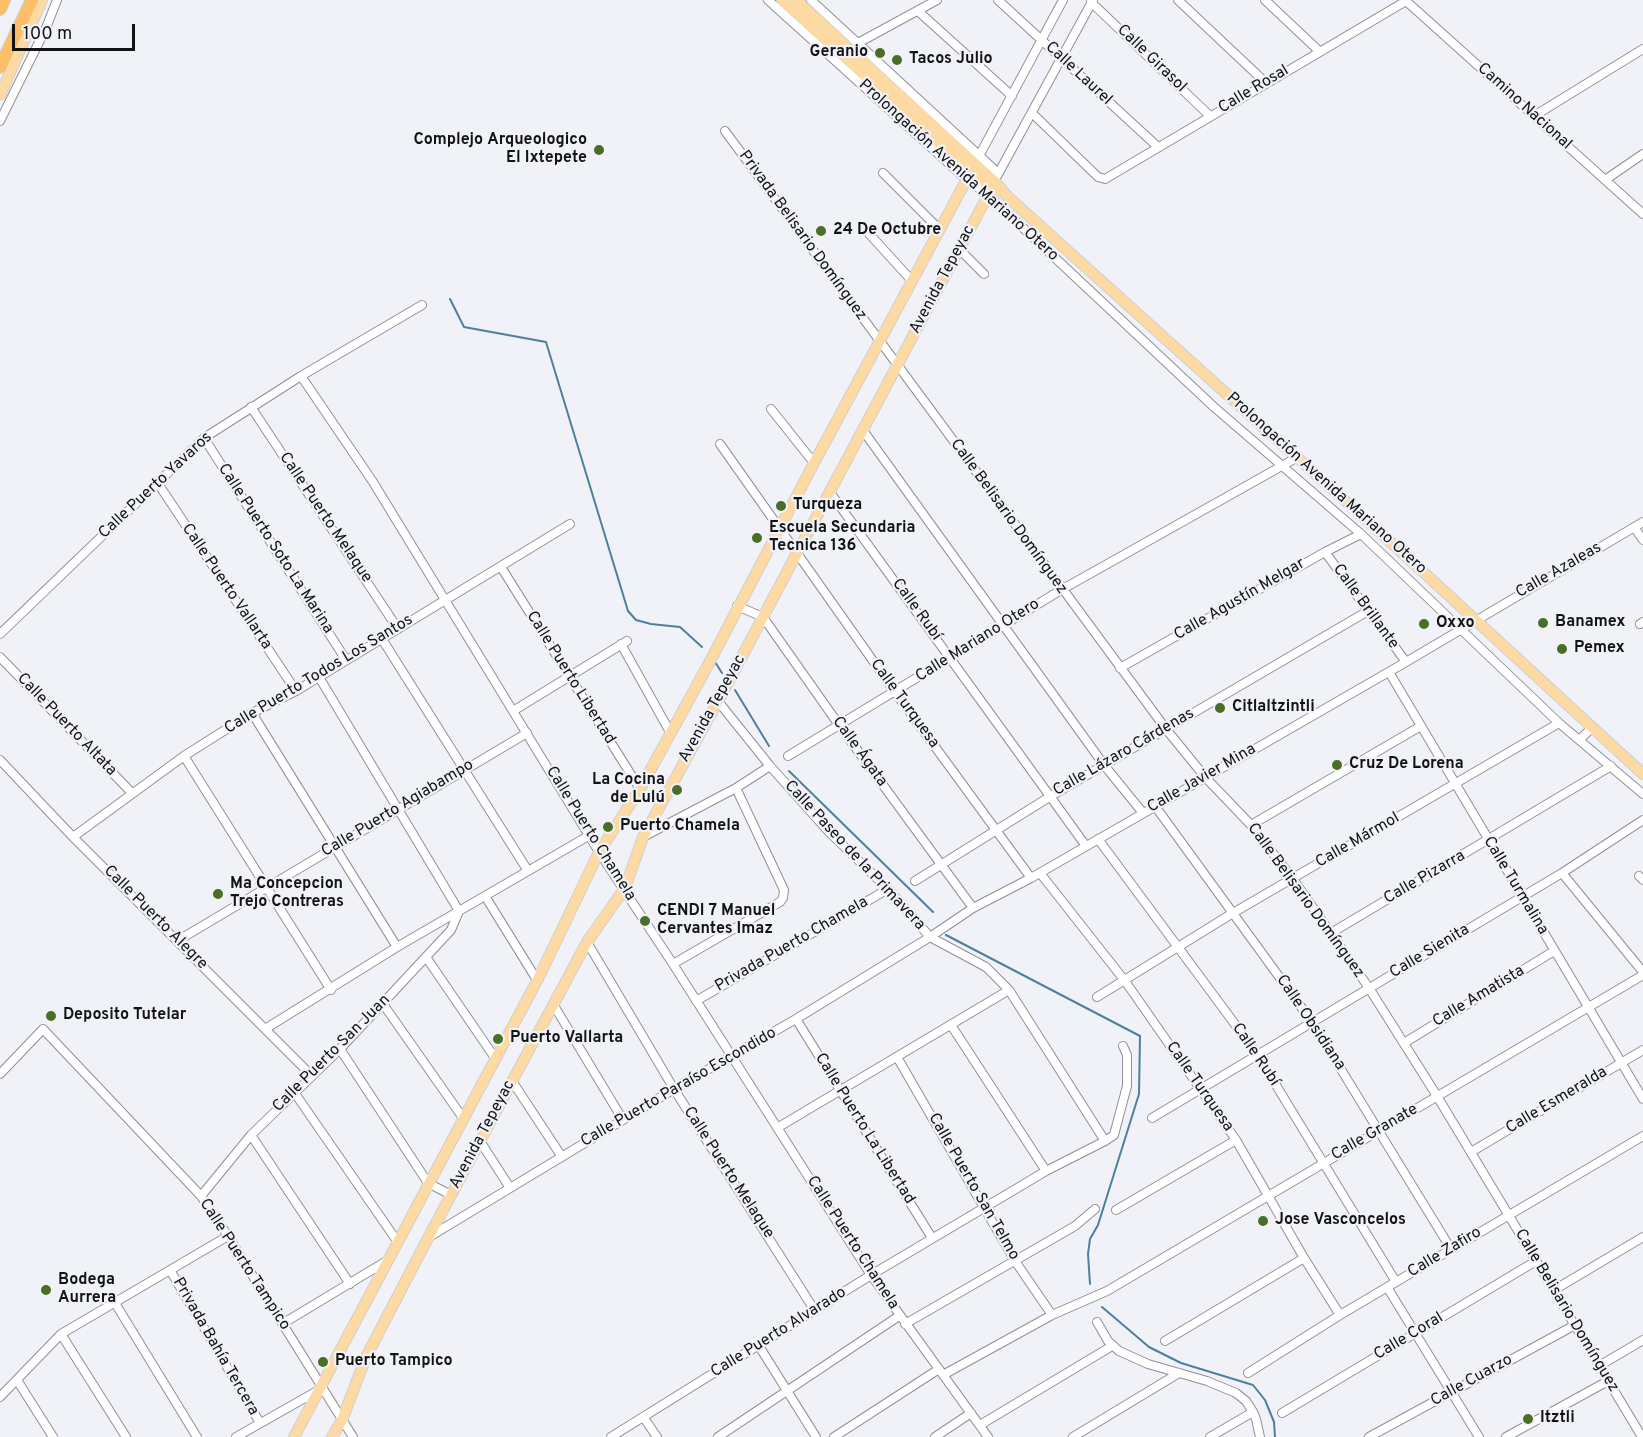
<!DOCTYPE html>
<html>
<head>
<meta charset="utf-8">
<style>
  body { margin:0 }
  #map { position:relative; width:1643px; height:1437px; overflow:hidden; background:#f0f2f8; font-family:Overpass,sans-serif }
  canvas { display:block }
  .scale { position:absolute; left:12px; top:24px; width:123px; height:27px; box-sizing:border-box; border:3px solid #121315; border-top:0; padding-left:8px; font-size:18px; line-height:21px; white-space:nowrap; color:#121315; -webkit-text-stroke:4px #f0f2f8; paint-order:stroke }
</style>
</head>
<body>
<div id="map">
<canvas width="1643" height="1437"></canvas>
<div class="scale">100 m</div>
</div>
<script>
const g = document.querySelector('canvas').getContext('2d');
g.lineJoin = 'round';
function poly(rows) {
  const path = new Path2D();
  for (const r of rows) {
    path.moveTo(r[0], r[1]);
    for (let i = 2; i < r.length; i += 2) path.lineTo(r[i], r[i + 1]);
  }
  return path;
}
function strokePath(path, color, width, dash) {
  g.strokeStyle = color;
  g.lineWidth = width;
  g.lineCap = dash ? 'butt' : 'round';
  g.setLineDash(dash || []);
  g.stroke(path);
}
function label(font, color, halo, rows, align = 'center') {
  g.font = font + ' Overpass,sans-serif';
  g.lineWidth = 4.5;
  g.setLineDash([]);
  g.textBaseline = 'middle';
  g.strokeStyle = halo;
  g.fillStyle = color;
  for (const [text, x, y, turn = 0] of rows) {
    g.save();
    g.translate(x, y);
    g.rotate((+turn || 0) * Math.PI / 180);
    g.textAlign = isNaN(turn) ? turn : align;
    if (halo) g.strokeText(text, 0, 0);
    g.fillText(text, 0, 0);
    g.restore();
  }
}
strokePath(poly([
  [450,299,464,327,546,342,628,611,636,620,651,624,680,627,702,647],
  [715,662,722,673],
  [735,690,769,746],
  [789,771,933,912],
  [946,935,1140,1036,1139,1094,1098,1225,1090,1239,1088,1254,1090,1284],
  [1102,1307,1149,1347,1181,1363,1253,1385,1265,1400,1274,1422,1275,1437]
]), '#4e809b', 2);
const minor = poly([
  [768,0,966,179,988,195,1214,407,1361,534,1559,723,1643,794],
  [811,0,998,173],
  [998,0,1158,147],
  [1178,0,1266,83],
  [1265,0,1319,51],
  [1405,0,1643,214],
  [1091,2,1210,116],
  [918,11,1012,96],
  [858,43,937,0],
  [1032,113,1098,177,1105,179,1406,1],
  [1534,116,1643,49],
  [0,121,46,28,57,0],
  [725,131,1166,729,1205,777,1251,825,1293,879,1369,988,1437,1096,1642,1437],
  [978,158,1063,0],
  [883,173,940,230],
  [997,176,1093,0],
  [1605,180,1643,154],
  [863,227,912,281],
  [959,249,984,274],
  [301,376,373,482,599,852,673,964,871,1275,988,1437],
  [251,407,398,629],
  [771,409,814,463],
  [862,429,1104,765,1143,813],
  [204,438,346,660],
  [720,444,895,692,1031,878],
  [157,482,296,691],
  [829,491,1086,846],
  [1634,527,1643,540],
  [1325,552,1406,662],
  [501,567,640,789],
  [737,606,763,617,839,725,973,908],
  [1640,624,1643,622],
  [0,634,204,438,301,376,422,305],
  [382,639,528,871],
  [621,644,670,732],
  [0,657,132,793],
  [1120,668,1325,552,1361,534],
  [1389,672,1643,1099],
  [717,700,770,766,828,831,888,889,930,937,986,967,1009,990,1105,1141],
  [513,711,627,641],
  [252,713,397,947],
  [1580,739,1592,728],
  [184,756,331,990],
  [788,756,1061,590,1296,458],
  [0,760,73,837,311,1075],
  [1155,806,1312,1022,1451,1249],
  [1251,825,1421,726],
  [73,837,184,756,252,713,296,691,570,524],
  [643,837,736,788,770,766],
  [1098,839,1257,1054,1396,1282],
  [1040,873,1125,981,1236,1140,1304,1258,1340,1315],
  [1562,873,1643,972],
  [1639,876,1643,880],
  [915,881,1051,796,1368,611],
  [485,896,537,980],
  [1331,933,1611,766],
  [177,941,527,733],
  [587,942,674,1089,815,1311],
  [426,957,495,1058],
  [673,964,780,902,783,898,784,890,736,788],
  [1097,997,1233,913,1559,723],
  [696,1001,888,889],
  [383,1004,463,1118],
  [553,1004,623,1120],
  [796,1019,932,1238],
  [951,1025,1046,1171],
  [265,1029,397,947,590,835],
  [1404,1043,1554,951],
  [340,1049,428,1183,451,1195],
  [897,1057,1015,1261,1052,1315],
  [0,1074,43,1029,201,1196,228,1236,353,1437],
  [512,1081,562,1157],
  [294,1092,397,1241],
  [1152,1118,1562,873,1643,820],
  [777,1128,1009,990],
  [251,1135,350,1284],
  [480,1141,510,1188],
  [1471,1152,1643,1050],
  [201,1196,251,1135,340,1049,451,930,459,911,319,677],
  [1116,1210,1236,1140],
  [429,1237,674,1089,796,1019,930,937,973,908,1031,878,1406,662,1643,522],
  [170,1270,260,1423],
  [1387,1287,1479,1437],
  [1554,1290,1643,1237],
  [115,1303,197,1437],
  [1097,1322,1108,1341,1119,1351,1148,1364,1207,1381,1236,1393,1246,1401,1253,1412,1256,1419,1260,1437],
  [282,1324,385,1262],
  [905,1324,1075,1226,1095,1209],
  [61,1334,126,1437],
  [1165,1341,1304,1258],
  [759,1346,816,1437],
  [1599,1366,1643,1340],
  [1248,1373,1340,1315,1643,1136],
  [943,1375,1052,1315,1107,1291,1643,975],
  [17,1380,53,1437],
  [0,1397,61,1334,228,1236],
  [1282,1413,1536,1261],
  [644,1418,657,1437],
  [980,1425,1112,1346],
  [236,1437,319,1390],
  [611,1437,871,1275,1046,1171,1105,1141,1114,1135,1127,1086,1127,1055,1123,1046],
  [718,1437,899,1316],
  [834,1437,939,1369],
  [935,1437,971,1413],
  [1073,1437,1179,1373],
  [1210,1437,1253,1412],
  [1369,1437,1575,1325],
  [1506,1437,1608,1381]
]);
const major = poly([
  [782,0,971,172,996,191],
  [796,0,995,182,1008,197,1371,524,1643,774],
  [0,95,42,0],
  [294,1437,539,977,599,852,640,789,708,665,814,463,975,164],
  [332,1437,342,1420,366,1357,428,1238,587,942,625,888,643,837,724,690,995,182]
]);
const highway = poly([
  [0,9,4,0],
  [0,67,32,0]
]);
strokePath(minor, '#8e9095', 10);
strokePath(major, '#d0d0d0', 12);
strokePath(highway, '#d0d0d0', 14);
strokePath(minor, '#fff', 8);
strokePath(major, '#fdd9a4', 10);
strokePath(highway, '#fcbf68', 12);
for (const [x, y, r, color] of [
  [880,53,6,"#496e27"],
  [897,60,6,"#496e27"],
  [599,150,6,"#496e27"],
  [821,231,6,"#496e27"],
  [781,506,6,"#496e27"],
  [757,538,6,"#496e27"],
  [1543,623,6,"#496e27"],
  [1424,624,6,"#496e27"],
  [1562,649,6,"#496e27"],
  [1220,708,6,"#496e27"],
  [1337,765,6,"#496e27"],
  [677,790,6,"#496e27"],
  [608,827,6,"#496e27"],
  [218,894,6,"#496e27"],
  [645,921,6,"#496e27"],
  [51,1016,6,"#496e27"],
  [498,1039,6,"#496e27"],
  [1263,1221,6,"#496e27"],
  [46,1290,6,"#496e27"],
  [323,1362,6,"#496e27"],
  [1528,1419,6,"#496e27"]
]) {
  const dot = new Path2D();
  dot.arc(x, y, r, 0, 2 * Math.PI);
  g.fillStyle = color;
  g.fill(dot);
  strokePath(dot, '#f0f2f8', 2);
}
label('bold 16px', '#121315', '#f0f2f8', [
  ["Geranio",868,53,"right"],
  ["Tacos Julio",909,60],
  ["Complejo Arqueologico",587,141,"right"],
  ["El Ixtepete",587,159,"right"],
  ["24 De Octubre",833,231],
  ["Turqueza",793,506],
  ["Escuela Secundaria",769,529],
  ["Tecnica 136",769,547],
  ["Banamex",1555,623],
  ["Oxxo",1436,624],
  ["Pemex",1574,649],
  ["Citlaltzintli",1232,708],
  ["Cruz De Lorena",1349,765],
  ["La Cocina",665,781,"right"],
  ["de Lulú",665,799,"right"],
  ["Puerto Chamela",620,827],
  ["Ma Concepcion",230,885],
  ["Trejo Contreras",230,903],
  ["CENDI 7 Manuel",657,912],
  ["Cervantes Imaz",657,930],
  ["Deposito Tutelar",63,1016],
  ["Puerto Vallarta",510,1039],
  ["Jose Vasconcelos",1275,1221],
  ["Bodega",58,1281],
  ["Aurrera",58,1299],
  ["Puerto Tampico",335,1362],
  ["Itztli",1540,1419]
], 'left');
label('16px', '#121315', '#f0f2f8', [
  ["Calle Girasol",1151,59,44],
  ["Calle Laurel",1078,74,43],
  ["Calle Rosal",1254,90,-31],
  ["Camino Nacional",1524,107,42],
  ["Prolongación Avenida Mariano Otero",958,171,42],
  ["Privada Belisario Domínguez",802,236,54],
  ["Avenida Tepeyac",943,280,-62],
  ["Prolongación Avenida Mariano Otero",1326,484,42],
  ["Calle Puerto Yavaros",156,486,-43],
  ["Calle Belisario Domínguez",1008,517,54],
  ["Calle Puerto Melaque",325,518,56],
  ["Calle Puerto Soto La Marina",275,549,57],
  ["Calle Azaleas",1559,571,-30],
  ["Calle Puerto Vallarta",226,587,56],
  ["Calle Agustín Melgar",1240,600,-30],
  ["Calle Brillante",1365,607,54],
  ["Calle Rubí",916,610,54],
  ["Calle Mariano Otero",978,641,-32],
  ["Calle Puerto Todos Los Santos",319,675,-31],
  ["Calle Puerto Libertad",570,678,58],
  ["Calle Turquesa",904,704,54],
  ["Avenida Tepeyac",713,709,-61],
  ["Calle Puerto Altata",66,725,46],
  ["Calle Ágata",859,752,54],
  ["Calle Lázaro Cárdenas",1124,753,-30],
  ["Calle Javier Mina",1202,779,-30],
  ["Calle Puerto Agiabampo",398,809,-31],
  ["Calle Puerto Chamela",590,834,58],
  ["Calle Mármol",1358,841,-30],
  ["Calle Paseo de la Primavera",854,856,47],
  ["Calle Pizarra",1425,878,-30],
  ["Calle Turmalina",1515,886,59],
  ["Calle Belisario Domínguez",1305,901,54],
  ["Calle Puerto Alegre",155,918,45],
  ["Privada Puerto Chamela",792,945,-30],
  ["Calle Sienita",1430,952,-31],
  ["Calle Amatista",1479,997,-31],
  ["Calle Obsidiana",1310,1023,56],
  ["Calle Puerto San Juan",332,1054,-45],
  ["Calle Rubí",1255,1055,56],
  ["Calle Turquesa",1199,1087,55],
  ["Calle Puerto Paraíso Escondido",679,1088,-30],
  ["Calle Esmeralda",1557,1101,-31],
  ["Calle Puerto La Libertad",864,1129,58],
  ["Calle Granate",1375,1133,-30],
  ["Avenida Tepeyac",483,1135,-62],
  ["Calle Puerto Melaque",728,1173,57],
  ["Calle Puerto San Telmo",973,1187,60],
  ["Calle Puerto Chamela",852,1243,57],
  ["Calle Zafiro",1445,1253,-31],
  ["Calle Puerto Tampico",244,1265,57],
  ["Calle Belisario Domínguez",1566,1311,59],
  ["Calle Puerto Alvarado",779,1333,-32],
  ["Calle Coral",1409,1337,-31],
  ["Privada Bahía Tercera",215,1347,60],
  ["Calle Cuarzo",1472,1381,-29]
]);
</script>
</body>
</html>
